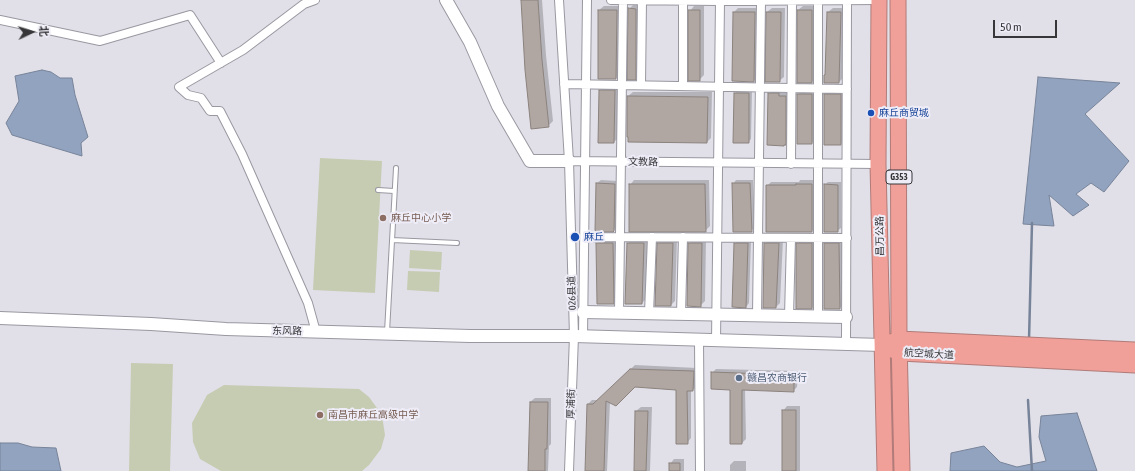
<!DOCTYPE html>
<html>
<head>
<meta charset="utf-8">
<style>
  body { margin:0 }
  #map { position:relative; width:1135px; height:471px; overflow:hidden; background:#e1e0e9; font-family:"Asap Condensed","Noto Sans SC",sans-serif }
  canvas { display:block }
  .north { position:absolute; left:12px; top:12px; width:40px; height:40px; -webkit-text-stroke:3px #eeedf7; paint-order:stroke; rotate:86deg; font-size:11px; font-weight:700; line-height:16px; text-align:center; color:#37373a }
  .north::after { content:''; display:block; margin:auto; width:14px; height:18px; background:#37373a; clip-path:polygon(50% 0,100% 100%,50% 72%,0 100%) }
  .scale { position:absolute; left:993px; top:20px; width:64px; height:18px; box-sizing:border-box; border:2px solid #37373a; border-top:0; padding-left:5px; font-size:12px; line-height:14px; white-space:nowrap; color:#37373a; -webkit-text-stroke:3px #eeedf7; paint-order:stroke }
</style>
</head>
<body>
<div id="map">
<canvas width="1135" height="471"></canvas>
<div class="north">北</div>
<div class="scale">50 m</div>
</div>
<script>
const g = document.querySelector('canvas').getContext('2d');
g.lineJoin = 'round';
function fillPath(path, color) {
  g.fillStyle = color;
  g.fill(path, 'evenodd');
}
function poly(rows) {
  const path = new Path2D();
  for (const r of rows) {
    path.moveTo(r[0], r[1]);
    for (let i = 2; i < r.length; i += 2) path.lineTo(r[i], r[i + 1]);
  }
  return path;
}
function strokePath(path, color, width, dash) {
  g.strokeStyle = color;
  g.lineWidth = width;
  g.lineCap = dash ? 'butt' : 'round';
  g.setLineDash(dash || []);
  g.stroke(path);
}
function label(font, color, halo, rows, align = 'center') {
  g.font = font + ' "Asap Condensed","Noto Sans SC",sans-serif';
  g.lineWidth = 4;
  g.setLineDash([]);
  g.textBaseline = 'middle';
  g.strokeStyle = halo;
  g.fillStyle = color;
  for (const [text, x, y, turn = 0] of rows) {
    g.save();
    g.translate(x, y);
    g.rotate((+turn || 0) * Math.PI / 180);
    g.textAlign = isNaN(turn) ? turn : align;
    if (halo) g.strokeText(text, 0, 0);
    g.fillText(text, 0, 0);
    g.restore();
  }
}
fillPath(poly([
  [320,158,382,161,375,293,313,290],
  [410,250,442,252,441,270,409,268],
  [408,271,440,272,439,292,407,290],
  [131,363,173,364,170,471,129,471],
  [224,385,359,389,369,397,377,408,383,422,385,435,381,449,369,465,362,471,221,471,200,459,193,442,192,423,207,395]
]), '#c6ccb2');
const water = poly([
  [42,70,51,72,60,78,72,78,75,95,88,137,81,143,82,156,12,135,6,123,19,101,15,76,42,70],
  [1038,77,1120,83,1085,114,1129,161,1104,192,1091,183,1076,194,1089,205,1073,216,1049,195,1054,226,1023,224,1038,77],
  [1077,413,1097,471,950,471,951,453,984,446,1000,462,1017,467,1046,461,1039,437,1041,416,1077,413],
  [0,443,18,443,32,447,56,448,61,471,0,471,0,443]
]);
fillPath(water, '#92a3c0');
strokePath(water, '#778398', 1);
fillPath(poly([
  [522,0,542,0,546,55,553,121,548,126],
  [634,4,640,4,640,74,635,79,629,9],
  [604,6,621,6,621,74,616,78,599,78,599,10],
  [694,6,704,6,704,75,699,80,690,11],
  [803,6,817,6,817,77,812,82,798,82,798,10],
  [738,8,759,8,759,76,754,81,733,80,734,12],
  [772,8,785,8,784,77,779,81,767,12],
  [833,8,846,8,843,78,839,82,824,75,826,74,828,12],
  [603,87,617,88,617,139,614,142,600,91],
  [739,90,752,90,751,139,748,142,734,142,735,93],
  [772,90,782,90,782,93,789,93,788,140,784,145,769,94],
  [801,91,815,91,815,140,812,143,798,143,798,94],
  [828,91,844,92,844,141,841,144,824,94],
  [633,92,712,92,711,138,707,142,628,96],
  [601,180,618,181,617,227,614,230,597,183],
  [634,180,709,180,710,226,705,231,630,185],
  [736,180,753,180,755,227,751,231,733,184],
  [800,180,816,180,816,227,812,231,767,231,767,186,771,182,799,182],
  [828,182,841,182,841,228,837,231,824,185],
  [602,238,617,239,618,299,613,303,598,303,597,243],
  [632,239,648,239,646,299,642,303,628,243],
  [663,239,677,239,675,301,671,305,658,243],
  [694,239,706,239,705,301,700,306,689,243],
  [769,239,783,239,780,303,776,307,765,244],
  [802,239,817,239,817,303,812,308,797,308,797,244],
  [829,239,843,239,844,304,840,308,824,244],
  [738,240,751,240,749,303,746,307,733,306,735,244],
  [635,365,697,368,697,386,693,390,691,390,691,438,687,443,677,389,634,386,610,402,607,471,586,471,588,404,592,400,598,400],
  [716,369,798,371,797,387,793,391,745,389,746,439,742,443,730,389,712,373],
  [535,398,551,398,551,444,549,446,548,471,529,471,530,402],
  [787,406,800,406,800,471,783,471,783,411],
  [641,407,652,407,650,471,635,471,636,411],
  [674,459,684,459,684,471,670,471,670,464],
  [734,461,746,461,746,471,730,471,730,465]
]), '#0003');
strokePath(poly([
  [1029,340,1032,223],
  [1028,400,1032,471]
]), '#778398', 2.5);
const building = poly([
  [521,0,538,0,542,60,549,127,531,129,525,70,521,0],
  [628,8,636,9,636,80,627,80,628,8],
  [598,10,617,10,616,79,598,79,598,10],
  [688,10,700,10,700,81,688,81,688,10],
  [797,10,812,10,812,83,797,83,797,10],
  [733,12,755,12,754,82,732,81,733,12],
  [766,12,781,12,780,82,765,82,766,12],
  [827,12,841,12,839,83,824,83,824,75,825,75,827,12],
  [599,90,615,90,614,143,598,143,599,90],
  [734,93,749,93,749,143,733,143,734,93],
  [768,93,779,93,779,96,786,96,786,145,784,145,784,146,767,145,768,93],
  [797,94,812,94,812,144,797,144,797,94],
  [824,94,841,94,841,145,824,145,824,94],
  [627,96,708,97,707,143,628,142,628,137,627,137,627,96],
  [596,183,615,184,614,231,613,232,596,232,595,230,596,183],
  [732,183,750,183,752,232,733,232,732,183],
  [629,184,705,184,706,232,629,232,629,184],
  [796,184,812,184,812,232,766,232,766,185,796,185,796,184],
  [824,184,838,185,838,232,824,232,824,184],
  [596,243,613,243,614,304,597,304,596,243],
  [627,243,644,243,642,304,625,304,627,243],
  [657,243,673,243,671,306,655,306,657,243],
  [688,243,702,243,701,307,687,306,688,243],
  [734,243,748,243,746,308,732,307,734,243],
  [764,243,779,243,776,308,763,308,764,243],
  [796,243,812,243,812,309,796,309,796,243],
  [824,243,839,243,840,309,824,309,824,243],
  [630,369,694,371,693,391,687,391,688,444,676,444,676,390,635,387,616,406,606,401,604,471,585,471,587,404,593,404,630,369],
  [711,372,794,375,794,392,742,390,742,444,730,444,730,390,711,389,711,372],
  [530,402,548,402,547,449,545,449,545,471,528,471,530,402],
  [782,410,796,410,796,471,782,471,782,410],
  [635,411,648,411,646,471,634,471,635,411],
  [669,463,680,463,680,471,669,471,669,463]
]);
fillPath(building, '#b0a6a2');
strokePath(building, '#8b827d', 1);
const lane = poly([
  [378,190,394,191],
  [392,240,457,243],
  [387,332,396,168]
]);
const street = poly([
  [315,0,304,4,243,50,179,87,188,95,201,98,210,111,220,111,242,154,308,303,316,332],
  [559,0,569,161,878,164],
  [611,0,720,1,879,0],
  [818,1,818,316],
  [0,20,100,41,190,15,221,63],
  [564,84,847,89],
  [641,85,642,0],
  [683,86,683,1],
  [791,164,792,1],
  [584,237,847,238],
  [619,313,623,0],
  [649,313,652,237],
  [681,314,683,237],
  [757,315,761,1],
  [789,316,791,238],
  [583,337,587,0],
  [699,341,700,471],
  [716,341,720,1],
  [846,344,847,0],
  [569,471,574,336,569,161]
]);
const secondary = poly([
  [446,0,470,42,498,106,530,161,569,161],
  [583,312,846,317],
  [0,318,151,324,226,329,470,336,574,336,882,345]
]);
const highway = poly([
  [879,0,878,164,885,471],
  [898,0,899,339,902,471],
  [891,342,899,339,1135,350],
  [890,349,900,353,1135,365]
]);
strokePath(lane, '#9998a1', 6);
strokePath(street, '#9998a1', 10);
strokePath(secondary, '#9998a1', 14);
strokePath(highway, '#b07b78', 17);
strokePath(lane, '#fff', 4);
strokePath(street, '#fff', 8);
strokePath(secondary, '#fff', 12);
strokePath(highway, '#f1a099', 15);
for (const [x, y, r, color] of [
  [871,113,4,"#1a4fb4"],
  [383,218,4,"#8d6e63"],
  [575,237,5,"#1a4fb4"],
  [739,378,4,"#5c6f8a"],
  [320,415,4,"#8d6e63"]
]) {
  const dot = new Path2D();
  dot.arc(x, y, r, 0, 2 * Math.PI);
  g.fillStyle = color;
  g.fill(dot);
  strokePath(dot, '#eeedf7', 1.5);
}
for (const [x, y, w] of [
  [899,177,26]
]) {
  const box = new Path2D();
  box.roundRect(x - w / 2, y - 7, w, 14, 3);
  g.fillStyle = '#eeedf7';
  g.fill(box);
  strokePath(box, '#37373a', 1);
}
label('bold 9px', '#37373a', null, [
  ["G353",899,177]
]);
label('10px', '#164399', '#eeedf7', [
  ["麻丘商贸城",879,113],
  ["麻丘",584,237]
], 'left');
label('10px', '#37373a', '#eeedf7', [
  ["文教路",643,162,1],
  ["昌万公路",880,236,-91],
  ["026县道",572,293,-92],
  ["东风路",287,331,1],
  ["航空城大道",929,354,3],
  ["厚浦街",571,404,-88]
]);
label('10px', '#785e54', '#eeedf7', [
  ["麻丘中心小学",391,218],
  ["南昌市麻丘高级中学",328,415]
], 'left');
label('10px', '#4e5e75', '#eeedf7', [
  ["赣昌农商银行",747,378]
], 'left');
</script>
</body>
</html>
